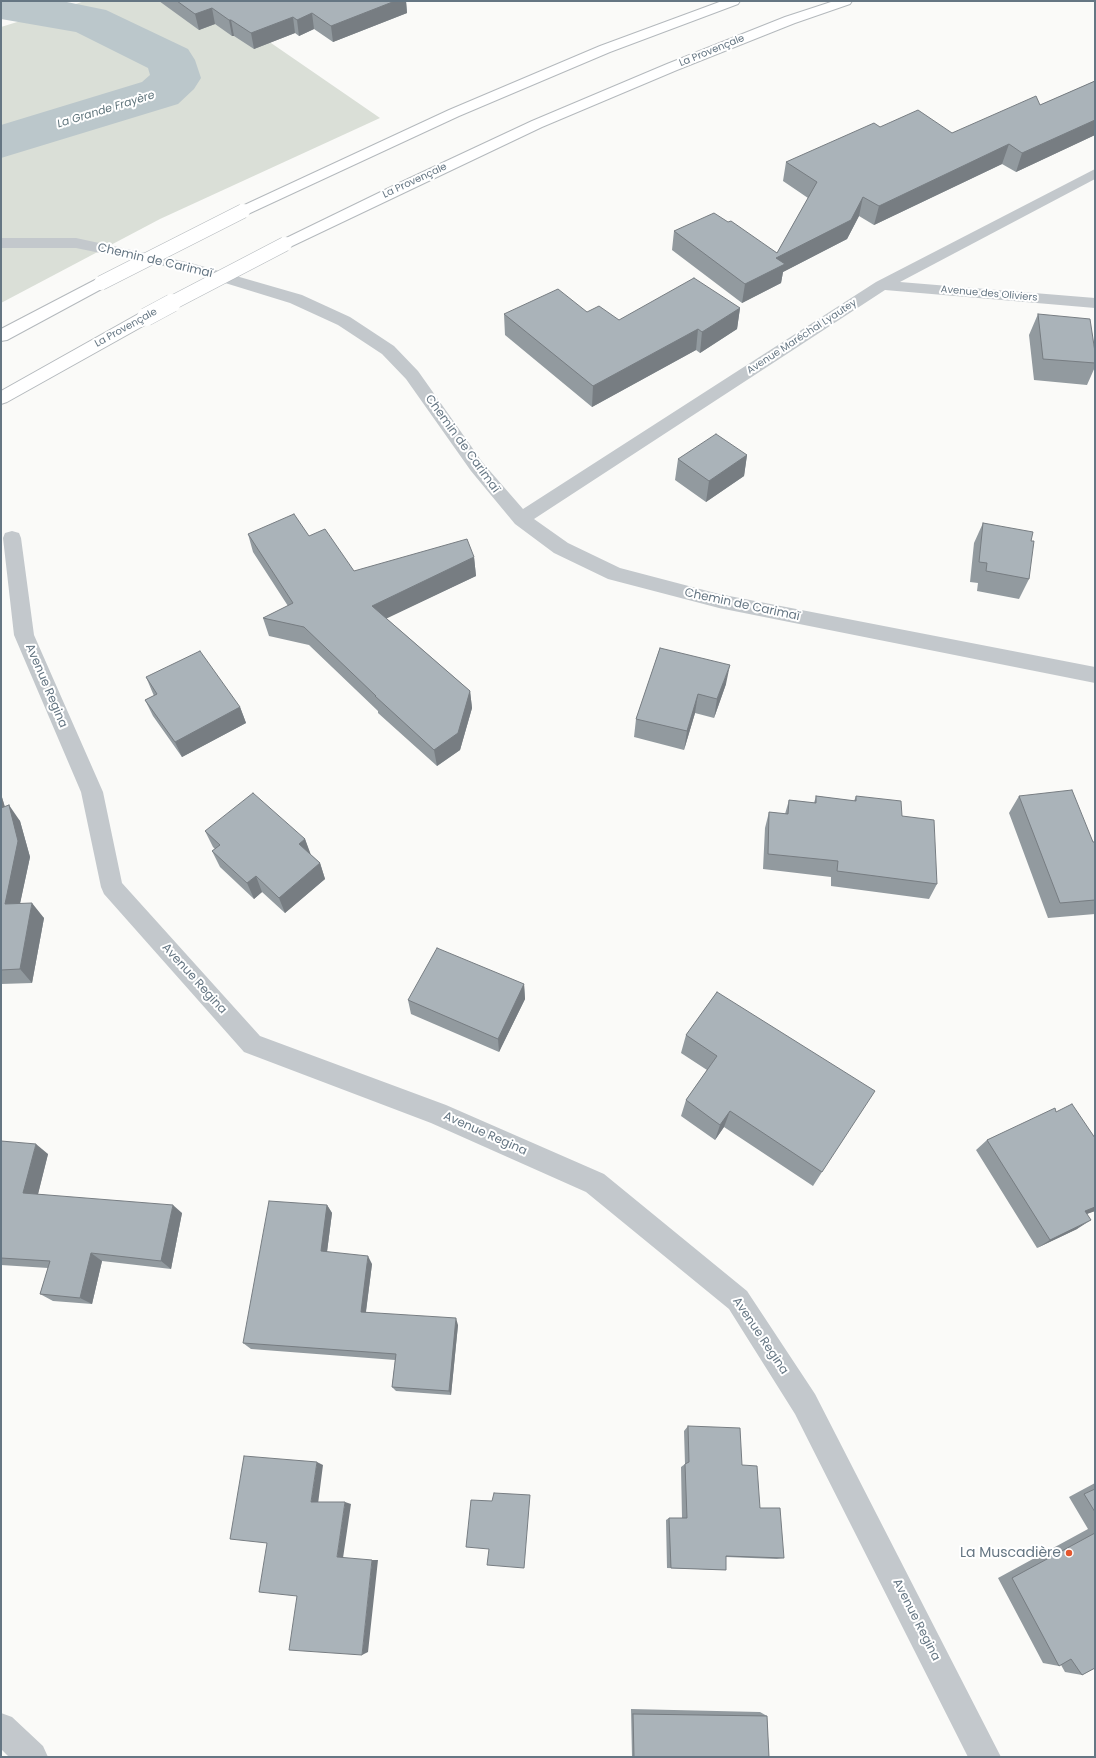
<!DOCTYPE html>
<html>
<head>
<meta charset="utf-8">
<style>
  body { margin:0 }
  #map { position:relative; width:1096px; height:1758px; overflow:hidden; background:#fafaf8; font-family:Poppins,sans-serif }
  canvas { display:block }
  .frame { position:absolute; inset:0; border:2px solid #657683; pointer-events:none }
</style>
</head>
<body>
<div id="map">
<canvas width="1096" height="1758"></canvas>
<div class="frame"></div>
</div>
<script>
const g = document.querySelector('canvas').getContext('2d');
g.lineJoin = 'round';
function fillPath(path, color) {
  g.fillStyle = color;
  g.fill(path, 'evenodd');
}
function poly(rows) {
  const path = new Path2D();
  for (const r of rows) {
    path.moveTo(r[0], r[1]);
    for (let i = 2; i < r.length; i += 2) path.lineTo(r[i], r[i + 1]);
  }
  return path;
}
function strokePath(path, color, width, dash) {
  g.strokeStyle = color;
  g.lineWidth = width;
  g.lineCap = dash ? 'butt' : 'round';
  g.setLineDash(dash || []);
  g.stroke(path);
}
function label(font, color, halo, rows, align = 'center') {
  g.font = font + ' Poppins,sans-serif';
  g.lineWidth = 4;
  g.setLineDash([]);
  g.textBaseline = 'middle';
  g.strokeStyle = halo;
  g.fillStyle = color;
  for (const [text, x, y, turn = 0] of rows) {
    g.save();
    g.translate(x, y);
    g.rotate((+turn || 0) * Math.PI / 180);
    g.textAlign = isNaN(turn) ? turn : align;
    if (halo) g.strokeText(text, 0, 0);
    g.fillText(text, 0, 0);
    g.restore();
  }
}
fillPath(poly([
  [85,1,210,1,380,118,160,219,1,303,1,27]
]), '#dadfd7');
fillPath(poly([
  [1,1,62,1,106,10,188,49,195,60,201,78,194,89,178,104,1,158,1,125,142,82,150,75,148,68,76,32,1,19,1,1]
]), '#bbc7cb');
const highway = poly([
  [722,1,740,1,738,4,610,52,459,116,248,214,243,215,238,214,236,211,238,208,449,110,600,46,722,1],
  [834,1,852,1,850,4,795,23,677,70,542,127,290,247,285,249,280,247,277,244,280,241,393,186,532,121,667,64,785,17,834,1],
  [101,278,107,280,109,283,107,286,7,340,1,341,1,329,95,280,101,278],
  [146,312,152,313,154,317,152,321,7,402,1,404,1,391,140,313,146,312]
]);
strokePath(highway, '#b4b9bd', 2);
fillPath(poly([
  [1095,169,1095,179,900,282,1095,298,1095,308,885,290,534,519,568,543,620,568,719,594,1095,667,1095,683,719,608,608,579,554,553,515,524,471,471,406,379,382,354,338,325,290,303,183,270,76,248,1,248,1,238,76,238,191,263,302,295,350,317,394,346,418,371,483,463,523,509,876,282,1095,169],
  [12,531,19,533,21,538,34,635,103,792,122,883,260,1036,446,1105,604,1174,747,1291,815,1394,1001,1757,968,1757,795,1414,729,1309,586,1192,431,1123,244,1052,104,894,101,887,81,792,14,635,3,538,5,533,12,531],
  [1,1713,12,1717,43,1746,48,1757,9,1757,1,1749,1,1713]
]), '#c3c8cc');
fillPath(highway, '#fff');
const highwayBridgeFar1 = poly([
  [101,283,243,211],
  [170,304,285,244]
]);
const highwayBridge = poly([
  [146,317,172,303]
]);
strokePath(highwayBridgeFar1, '#b4b9bd', 15, []);
strokePath(highwayBridge, '#b4b9bd', 19, []);
strokePath(highwayBridgeFar1, '#fff', 14);
strokePath(highwayBridge, '#fff', 18);
fillPath(poly([
  [159,1,406,1,407,13,333,42,314,29,299,36,295,33,254,49,234,36,232,36,215,24,199,30],
  [1095,81,1095,135,1016,172,1002,164,874,225,859,216,847,239,783,272,781,283,742,303,672,250,674,231,728,222,777,253,808,198,783,181,786,162,880,127,952,133,1040,105],
  [740,308,737,329,700,353,696,350,592,407,505,335,504,314,587,312,619,320],
  [1038,314,1095,363,1095,367,1087,385,1034,380,1029,335],
  [747,455,744,476,706,502,675,480,678,459],
  [983,523,1031,541,1029,579,1019,599,977,591,978,583,970,582,974,543],
  [248,534,309,536,354,571,474,557,476,576,386,618,470,691,472,708,460,750,437,766,378,713,378,711,309,645,269,636,263,618,288,606,253,552],
  [660,648,726,684,714,718,695,713,684,750,634,737,636,719],
  [146,677,240,707,246,723,182,757,153,716,145,700,154,696],
  [1,794,5,807,20,821,30,857,20,903,44,918,32,983,1,984],
  [816,796,854,801,856,796,902,816,937,884,929,899,831,886,831,877,763,869,765,828,769,812,785,814,789,800,814,803],
  [1019,796,1093,842,1095,842,1095,914,1048,918,1009,813],
  [205,831,305,839,310,854,320,863,325,879,285,913,262,892,254,899,220,867,212,851,215,849,213,847],
  [524,984,525,999,499,1052,411,1014,408,1000],
  [717,992,822,1172,813,1186,724,1127,715,1140,681,1116,686,1100,707,1070,681,1053,686,1035],
  [1056,1112,1095,1138,1095,1211,1086,1214,1077,1229,1037,1248,976,1150,987,1140],
  [1,1141,48,1154,38,1194,182,1213,171,1269,102,1261,92,1304,53,1301,40,1294,48,1268,1,1265],
  [327,1205,332,1213,327,1252,372,1264,366,1312,458,1325,451,1395,396,1391,392,1387,395,1360,251,1349,243,1343],
  [688,1426,742,1465,760,1508,784,1558,777,1559,726,1557,726,1570,667,1568,666,1520,669,1518,682,1518,681,1467,685,1464,684,1431],
  [1095,1483,1095,1668,1082,1675,1065,1672,1061,1665,1059,1666,1043,1663,998,1578,1088,1529,1069,1497],
  [631,1709,760,1712,767,1716,769,1757,632,1757]
]), '#929a9f');
fillPath(poly([
  [395,1,406,1,407,13,333,42,331,26],
  [212,8,215,24,199,30,195,14],
  [312,13,314,29,299,36,297,20],
  [293,17,295,33,254,49,251,33],
  [229,20,231,20,234,36,232,36],
  [1095,120,1095,135,1016,172,1022,153],
  [1009,144,1002,164,874,225,879,206],
  [863,197,859,216,847,239,783,272,781,283,742,303,745,284,776,258],
  [740,308,737,329,700,353,702,332],
  [698,329,696,350,592,407,593,386],
  [747,455,744,476,706,502,709,481],
  [474,557,476,576,375,624,372,606],
  [730,665,726,684,714,718,717,699],
  [470,691,472,708,460,750,437,766,434,750],
  [698,694,695,713,684,750,687,731],
  [240,707,246,723,182,757,175,742],
  [1,794,10,825,1,813],
  [9,805,20,821,30,857,17,918,5,904],
  [305,839,311,855,299,844],
  [320,863,325,879,285,913,279,898],
  [256,876,262,892,254,899,247,883],
  [32,903,44,918,32,983,20,969],
  [524,984,525,999,499,1052,498,1039],
  [730,1111,724,1127,715,1140,720,1125],
  [36,1144,48,1154,36,1202,23,1193],
  [173,1205,182,1213,171,1269,161,1261],
  [327,1205,332,1213,326,1259,321,1251],
  [1095,1207,1095,1211,1071,1220,1085,1211],
  [1091,1220,1077,1229,1037,1248,1050,1240],
  [91,1253,102,1261,92,1304,80,1298],
  [368,1256,372,1264,365,1318,361,1312],
  [456,1318,458,1325,451,1395,449,1391],
  [317,1462,323,1465,318,1504,311,1502],
  [345,1502,351,1504,343,1558,337,1557],
  [372,1560,378,1560,368,1652,362,1655]
]), '#777d82');
const building = poly([
  [177,1,395,1,331,26,312,13,297,20,293,17,251,33,231,20,229,20,212,8,195,14,177,1],
  [1095,81,1095,120,1022,153,1009,144,879,206,863,197,851,220,776,258,785,264,745,284,674,231,714,213,728,222,731,221,777,253,817,182,786,162,874,123,880,127,918,110,952,133,1036,96,1040,105,1095,81],
  [694,278,740,308,702,332,698,329,593,386,504,314,558,289,587,312,599,306,619,320,694,278],
  [1038,314,1090,319,1095,352,1095,363,1043,359,1038,314],
  [716,434,747,455,709,481,678,459,716,434],
  [294,514,309,536,325,529,354,571,467,539,474,557,372,606,470,691,458,733,434,750,375,696,376,696,304,627,263,618,293,603,248,534,294,514],
  [983,523,1033,532,1031,541,1034,541,1029,579,986,571,987,563,979,562,983,523],
  [660,648,730,665,717,699,698,694,687,731,636,719,660,648],
  [200,651,240,707,175,742,145,700,157,694,146,677,200,651],
  [1072,790,1093,842,1095,842,1095,900,1060,903,1019,796,1072,790],
  [253,793,305,839,299,844,320,863,279,898,256,876,247,883,212,851,220,845,205,831,253,793],
  [816,796,856,801,856,796,901,801,902,816,934,820,937,884,837,871,838,861,768,854,769,812,788,814,789,800,816,803,816,796],
  [9,805,18,841,5,904,32,903,20,969,1,970,1,808,9,805],
  [437,948,524,984,498,1039,408,1000,437,948],
  [717,992,875,1091,822,1172,730,1111,720,1125,686,1100,717,1056,686,1035,717,992],
  [1072,1104,1095,1138,1095,1207,1085,1211,1091,1220,1050,1240,987,1140,1055,1108,1056,1112,1072,1104],
  [1,1141,36,1144,23,1193,173,1205,161,1261,91,1253,80,1298,40,1294,50,1261,1,1258,1,1141],
  [269,1201,327,1205,321,1251,368,1256,361,1312,456,1318,449,1391,392,1387,396,1354,243,1343,269,1201],
  [688,1426,740,1428,742,1465,757,1466,760,1508,780,1508,784,1558,726,1556,726,1570,671,1568,669,1518,687,1518,685,1464,689,1462,688,1426],
  [244,1456,317,1462,311,1502,345,1502,337,1557,372,1560,362,1655,289,1650,297,1596,259,1592,267,1543,230,1539,244,1456],
  [1095,1489,1095,1512,1084,1494,1095,1489],
  [494,1493,530,1495,524,1568,487,1565,489,1549,466,1547,471,1500,492,1501,494,1493],
  [1095,1533,1095,1668,1082,1675,1071,1659,1059,1666,1012,1578,1095,1533],
  [633,1714,767,1716,769,1757,634,1757,633,1714]
]);
fillPath(building, '#aab3b9');
strokePath(building, '#777d82', 1);
for (const [x, y, r, color] of [
  [1069,1553,4,"#e4572e"]
]) {
  const dot = new Path2D();
  dot.arc(x, y, r, 0, 2 * Math.PI);
  g.fillStyle = color;
  g.fill(dot);
  strokePath(dot, '#fff', 1.5);
}
label('10px', '#657683', '#fff', [
  ["La Provençale",712,51,-22],
  ["La Provençale",415,181,-25],
  ["Avenue des Oliviers",989,294,5],
  ["La Provençale",126,328,-29],
  ["Avenue Maréchal Lyautey",802,337,-33]
]);
label('italic 11px', '#60757c', '#fff', [
  ["La Grande Frayère",106,110,-17]
]);
label('12px', '#657683', '#fff', [
  ["Chemin de Carimaï",155,261,13],
  ["Chemin de Carimaï",462,444,54],
  ["Chemin de Carimaï",742,605,12],
  ["Avenue Regina",46,686,67],
  ["Avenue Regina",194,979,48],
  ["Avenue Regina",485,1134,24],
  ["Avenue Regina",760,1336,56],
  ["Avenue Regina",916,1620,63]
]);
label('14px', '#657683', '#fff', [
  ["La Muscadière",1061,1553]
], 'right');
</script>
</body>
</html>
